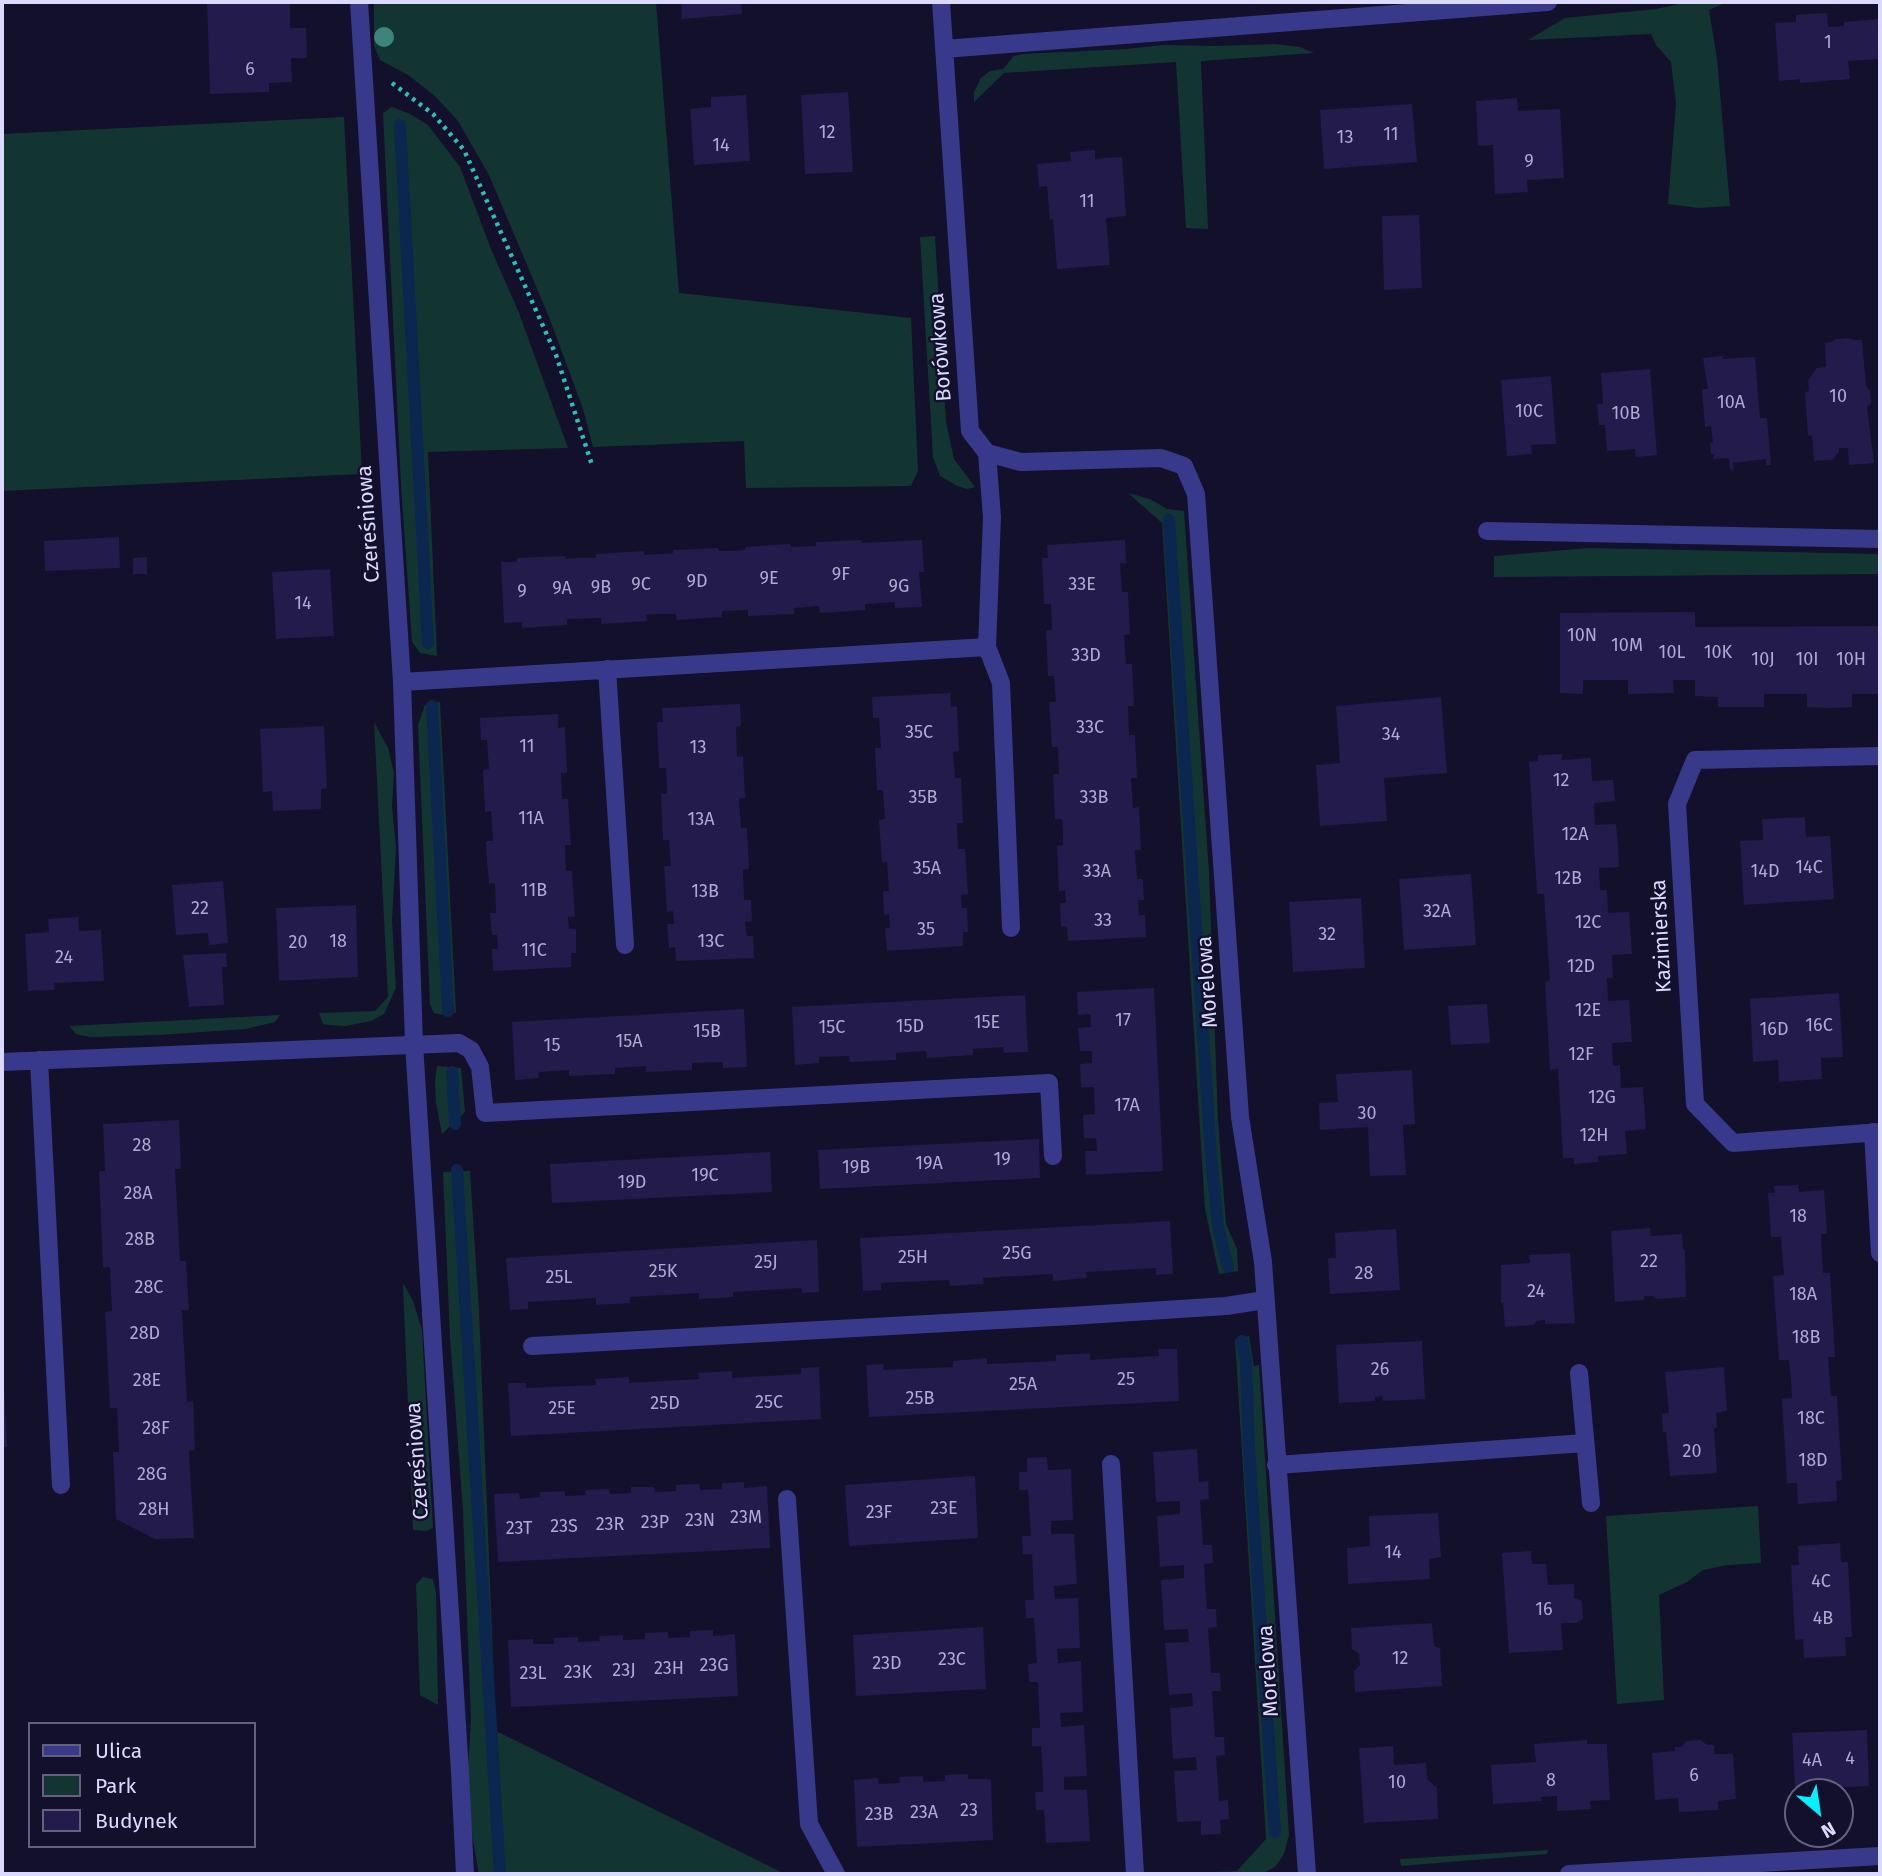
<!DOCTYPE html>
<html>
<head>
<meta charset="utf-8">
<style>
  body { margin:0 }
  #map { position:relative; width:1882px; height:1876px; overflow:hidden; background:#13102b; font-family:"Fira Sans",sans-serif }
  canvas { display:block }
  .frame { position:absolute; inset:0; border:4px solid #dcd9ff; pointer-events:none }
  .legend { position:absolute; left:28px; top:1722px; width:228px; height:126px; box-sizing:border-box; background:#13102b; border:2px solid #636080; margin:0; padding:9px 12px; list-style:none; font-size:21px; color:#dcd9ff }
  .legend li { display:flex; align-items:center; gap:14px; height:35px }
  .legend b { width:35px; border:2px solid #636080 }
  .north { position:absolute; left:1784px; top:1778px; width:70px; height:70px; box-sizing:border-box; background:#13102b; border:2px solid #636080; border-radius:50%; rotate:151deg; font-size:19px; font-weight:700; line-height:28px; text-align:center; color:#dcd9ff }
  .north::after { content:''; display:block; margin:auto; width:24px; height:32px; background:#05f0ff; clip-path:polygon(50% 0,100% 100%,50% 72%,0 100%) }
</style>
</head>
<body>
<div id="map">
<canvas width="1882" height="1876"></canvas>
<div class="frame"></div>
<ul class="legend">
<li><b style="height:9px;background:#39398b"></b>Ulica</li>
<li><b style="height:19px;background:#123532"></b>Park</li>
<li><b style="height:19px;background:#231b4c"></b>Budynek</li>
</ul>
<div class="north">N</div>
</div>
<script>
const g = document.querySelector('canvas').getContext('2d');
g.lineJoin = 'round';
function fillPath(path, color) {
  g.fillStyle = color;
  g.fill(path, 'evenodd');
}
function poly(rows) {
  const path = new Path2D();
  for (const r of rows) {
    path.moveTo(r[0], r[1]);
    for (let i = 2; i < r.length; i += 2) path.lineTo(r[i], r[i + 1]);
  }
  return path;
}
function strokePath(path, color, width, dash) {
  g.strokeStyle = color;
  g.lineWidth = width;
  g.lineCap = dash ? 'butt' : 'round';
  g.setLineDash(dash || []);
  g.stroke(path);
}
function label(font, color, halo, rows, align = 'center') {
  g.font = font + ' "Fira Sans",sans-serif';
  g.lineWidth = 5;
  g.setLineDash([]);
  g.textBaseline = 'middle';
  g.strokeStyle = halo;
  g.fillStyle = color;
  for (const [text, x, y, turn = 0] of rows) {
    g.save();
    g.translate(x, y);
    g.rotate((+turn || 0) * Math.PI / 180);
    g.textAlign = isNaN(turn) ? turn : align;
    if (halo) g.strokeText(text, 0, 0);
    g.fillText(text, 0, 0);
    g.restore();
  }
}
fillPath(poly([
  [374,2,656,2,679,293,911,318,918,471,911,486,746,488,744,441,593,447,583,409,549,317,489,175,458,121,435,96,408,75,380,60,374,46],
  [1688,2,1727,2,1709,10,1717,59,1730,206,1698,208,1668,204,1676,103,1671,62,1656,45,1651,34,1528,40,1565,18,1656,9],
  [1275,44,1300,47,1314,53,1201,61,1208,229,1186,228,1176,62,1004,73,974,102,974,92,981,78,990,71,1003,69,1014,56,1023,54,1127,49,1163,45,1217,46],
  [392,107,410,114,428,125,460,167,491,249,519,313,568,448,428,452,437,656,420,653,412,642,401,485,383,113],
  [344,117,362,474,2,491,2,134],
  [935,236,946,422,954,459,975,487,967,489,957,486,940,476,933,457,920,237],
  [1128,493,1150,499,1167,509,1184,511,1209,873,1218,1120,1226,1224,1237,1249,1238,1271,1219,1274,1205,1209,1162,523],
  [1588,548,1880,554,1880,574,1494,577,1494,556],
  [440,702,456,1013,443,1015,434,1013,430,1005,418,725,425,705],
  [374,722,388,748,394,773,392,806,396,848,392,920,396,988,384,1014,371,1021,345,1026,328,1025,323,1024,319,1013,375,1011,388,997],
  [280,1015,275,1022,246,1029,159,1035,90,1037,76,1034,69,1026],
  [437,1066,461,1068,465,1112,442,1134,436,1103,435,1081],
  [470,1171,479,1311,496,1731,785,1874,479,1874,470,1824,468,1769,471,1720,463,1511,450,1337,443,1172],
  [403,1283,413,1301,422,1330,433,1528,426,1531,413,1530],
  [1249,1336,1254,1366,1259,1365,1289,1835,1284,1854,1276,1866,1264,1873,1164,1874,1237,1871,1266,1839,1235,1340],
  [1758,1506,1761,1563,1727,1565,1703,1570,1687,1582,1659,1595,1664,1700,1617,1704,1606,1516],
  [423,1577,433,1579,436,1593,438,1705,420,1695,416,1584],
  [1548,1850,1547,1854,1401,1866,1400,1859]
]), '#123532');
strokePath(poly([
  [400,125,428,643],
  [1169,520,1211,1155,1218,1227,1228,1267],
  [432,706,448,1011],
  [452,1072,455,1124],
  [457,1170,500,1874],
  [1242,1341,1246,1362,1249,1449,1275,1832]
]), '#0b264f', 12);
fillPath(poly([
  [207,2,290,2,290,28,306,28,307,58,291,58,292,82,269,83,269,92,210,94],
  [681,2,741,2,742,14,682,19],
  [1827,13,1828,27,1844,26,1844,22,1880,19,1880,59,1848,61,1850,79,1800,83,1800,79,1779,81,1775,23,1796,22,1796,15],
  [848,92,853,172,805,174,801,95],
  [746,95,750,161,694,165,690,109,711,107,711,97],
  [1517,98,1518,111,1560,109,1564,178,1527,180,1528,192,1495,194,1493,145,1478,146,1476,101],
  [1412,104,1417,162,1324,169,1320,110],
  [1095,150,1095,159,1122,157,1126,216,1106,218,1110,265,1057,269,1053,219,1050,220,1047,186,1039,187,1037,164,1071,161,1070,152],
  [1419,215,1422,288,1384,290,1382,216],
  [1850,338,1855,340,1862,340,1866,386,1870,391,1871,403,1867,407,1874,463,1849,465,1848,448,1839,448,1839,452,1832,460,1814,461,1812,436,1808,435,1805,392,1809,391,1808,380,1817,368,1826,367,1825,343,1831,342,1836,339],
  [1723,356,1723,359,1755,357,1760,418,1767,418,1771,465,1766,465,1766,459,1733,463,1734,470,1730,469,1729,458,1714,459,1714,454,1711,454,1710,443,1713,443,1711,426,1705,427,1702,389,1708,389,1703,358],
  [1650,369,1657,455,1636,457,1635,449,1607,451,1605,425,1599,425,1597,404,1603,404,1601,373],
  [1551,376,1556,444,1531,445,1532,454,1507,456,1501,380],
  [119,537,120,568,45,571,44,541],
  [861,540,861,543,922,540,924,572,919,572,922,607,895,608,895,602,865,604,865,610,820,613,819,606,794,608,794,614,748,616,748,610,722,611,722,617,677,620,676,614,663,614,646,615,647,621,601,624,601,618,567,619,567,625,522,628,522,622,504,623,501,562,517,562,517,558,565,556,565,559,580,558,596,558,596,554,644,551,644,555,673,553,673,550,718,548,719,551,732,551,745,550,745,547,790,544,791,547,816,546,816,542],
  [1125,540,1126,563,1120,563,1122,592,1128,592,1130,634,1124,635,1126,664,1132,664,1134,706,1128,706,1129,735,1135,735,1137,778,1131,778,1133,808,1139,807,1141,850,1135,850,1136,865,1137,879,1143,879,1144,900,1138,900,1139,915,1145,915,1146,937,1068,941,1067,926,1061,927,1060,903,1066,903,1065,890,1059,891,1057,846,1063,845,1063,832,1062,819,1055,819,1053,774,1059,774,1058,747,1052,747,1049,702,1056,702,1054,676,1048,676,1046,630,1052,630,1051,604,1044,604,1042,558,1048,558,1047,545],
  [147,557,147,574,133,574,133,558],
  [330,569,334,636,276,639,272,572],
  [1695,612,1695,627,1880,626,1880,694,1852,694,1852,707,1829,708,1807,707,1807,694,1764,694,1764,707,1718,707,1718,697,1695,696,1695,680,1673,680,1674,693,1628,694,1628,680,1583,680,1583,694,1560,693,1560,613],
  [950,693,951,707,957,706,959,751,953,752,955,778,961,778,963,823,957,823,958,849,965,849,968,894,961,895,962,908,967,908,968,932,963,932,963,946,887,951,885,928,890,928,889,914,884,915,883,891,889,891,887,862,882,862,879,820,885,819,884,806,883,790,877,790,875,748,881,748,879,718,873,718,872,697],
  [1441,697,1447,773,1384,778,1387,821,1320,826,1316,765,1340,763,1336,706],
  [740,704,741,726,736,727,737,757,743,756,745,798,739,798,741,828,747,828,749,869,743,870,744,900,751,900,752,921,745,922,747,936,753,936,754,958,676,961,675,947,669,948,667,924,674,924,673,911,667,912,664,866,671,866,669,840,663,840,661,794,667,794,666,768,659,768,657,722,663,722,662,708],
  [558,714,558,728,565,727,567,773,561,773,562,799,568,799,571,845,565,845,566,871,572,871,575,917,568,917,569,929,576,929,576,953,571,953,571,967,493,971,492,949,498,949,497,935,492,935,490,913,496,913,495,883,489,883,487,862,486,841,493,841,491,811,485,812,483,770,489,769,488,754,487,740,481,740,480,718],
  [324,726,327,788,321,789,321,809,273,811,272,791,263,792,260,729],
  [1562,754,1562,760,1591,758,1592,781,1613,780,1615,801,1594,803,1595,825,1616,824,1618,845,1619,867,1599,868,1600,890,1607,890,1608,913,1629,912,1632,954,1612,955,1613,978,1607,978,1608,1001,1629,1000,1632,1042,1612,1043,1613,1066,1620,1065,1621,1088,1643,1087,1646,1129,1625,1131,1627,1154,1598,1156,1598,1162,1574,1164,1574,1158,1563,1158,1558,1069,1550,1070,1545,982,1550,981,1544,894,1537,894,1529,762,1538,761,1538,755],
  [1805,817,1806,837,1830,836,1834,899,1744,905,1740,841,1763,840,1762,819],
  [1471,874,1476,945,1404,950,1399,879],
  [223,881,228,943,209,945,208,933,176,935,172,885],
  [1361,898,1365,968,1293,972,1289,902],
  [356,905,358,977,279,981,276,908],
  [78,917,79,931,101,930,104,981,54,983,55,990,28,991,25,934,49,932,48,919],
  [226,953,227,967,222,967,224,1005,189,1007,183,955],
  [1154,988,1163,1171,1086,1175,1085,1151,1097,1151,1096,1138,1084,1138,1083,1115,1095,1114,1094,1087,1081,1087,1080,1064,1092,1063,1092,1051,1080,1051,1078,1028,1091,1027,1090,1014,1078,1015,1077,992],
  [1839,993,1843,1057,1821,1058,1822,1079,1779,1082,1778,1060,1753,1062,1750,999],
  [1025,995,1028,1052,1004,1053,1003,1047,973,1049,973,1055,927,1058,926,1051,896,1053,896,1060,850,1062,849,1056,819,1057,819,1063,795,1065,792,1007],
  [1487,1004,1490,1043,1451,1045,1448,1006],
  [744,1009,747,1067,723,1068,723,1062,692,1063,692,1070,646,1072,646,1066,615,1068,615,1074,569,1076,569,1070,538,1072,539,1078,515,1080,512,1022],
  [1412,1070,1415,1124,1403,1125,1406,1175,1370,1176,1368,1127,1320,1130,1319,1103,1338,1102,1336,1074],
  [179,1120,181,1169,175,1169,180,1261,186,1261,189,1310,182,1310,187,1402,193,1401,195,1450,189,1451,194,1538,155,1539,116,1519,113,1452,119,1452,117,1408,110,1408,105,1312,112,1311,110,1267,103,1267,99,1171,105,1171,103,1124],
  [1039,1139,1040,1178,820,1189,818,1150],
  [770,1152,772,1192,552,1203,550,1164],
  [1798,1185,1799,1192,1824,1190,1827,1234,1821,1234,1822,1253,1823,1273,1830,1273,1835,1357,1828,1357,1831,1396,1837,1396,1842,1480,1836,1481,1837,1501,1798,1504,1797,1483,1787,1483,1782,1399,1792,1398,1791,1379,1789,1360,1779,1360,1773,1276,1784,1275,1781,1237,1771,1237,1768,1193,1775,1193,1774,1186],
  [1170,1221,1173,1274,1156,1275,1156,1268,1086,1272,1087,1278,1053,1281,1053,1274,983,1278,984,1284,950,1286,949,1280,881,1283,881,1290,863,1291,860,1238],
  [1650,1228,1651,1236,1682,1234,1683,1250,1685,1250,1686,1297,1656,1299,1653,1296,1644,1296,1644,1300,1615,1302,1611,1231],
  [1396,1229,1400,1290,1330,1294,1328,1258,1336,1258,1335,1233],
  [817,1240,819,1292,802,1293,802,1288,733,1292,733,1297,699,1299,699,1293,630,1297,630,1303,596,1305,596,1298,528,1302,528,1309,510,1310,506,1258],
  [1570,1253,1575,1323,1545,1324,1545,1320,1537,1321,1534,1325,1505,1327,1503,1303,1501,1303,1501,1265,1530,1263,1529,1255],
  [1422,1341,1425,1399,1383,1401,1382,1396,1375,1397,1375,1401,1339,1403,1336,1345],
  [1158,1349,1177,1349,1179,1401,869,1417,866,1365,884,1364,883,1370,953,1367,953,1361,987,1358,987,1364,1056,1361,1056,1355,1090,1353,1090,1360,1159,1356],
  [819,1367,821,1419,511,1436,508,1383,526,1383,526,1388,596,1385,595,1379,629,1377,629,1383,699,1379,698,1373,732,1371,732,1378,801,1374,801,1368],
  [1724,1367,1727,1411,1716,1413,1717,1428,1714,1428,1717,1473,1670,1476,1666,1432,1663,1432,1662,1414,1669,1413,1665,1372],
  [2,1384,4,1384,7,1447,2,1447],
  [1197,1449,1199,1482,1208,1481,1209,1499,1200,1500,1203,1545,1212,1545,1213,1563,1204,1564,1207,1609,1216,1609,1217,1627,1208,1628,1211,1673,1220,1673,1221,1691,1212,1691,1215,1737,1224,1737,1225,1755,1216,1756,1219,1801,1228,1800,1229,1819,1220,1820,1221,1834,1201,1835,1201,1821,1177,1822,1174,1771,1197,1770,1196,1757,1173,1759,1170,1708,1193,1706,1192,1693,1169,1695,1165,1643,1189,1642,1188,1629,1164,1630,1161,1580,1184,1578,1184,1565,1160,1567,1157,1516,1180,1514,1180,1501,1156,1502,1153,1452],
  [1047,1457,1048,1470,1071,1469,1073,1520,1051,1521,1051,1534,1074,1534,1077,1584,1054,1586,1055,1599,1078,1598,1080,1648,1057,1649,1058,1663,1081,1661,1083,1712,1060,1713,1061,1727,1084,1725,1087,1776,1064,1777,1064,1790,1087,1790,1090,1841,1046,1843,1044,1810,1036,1810,1035,1792,1043,1792,1043,1779,1041,1746,1032,1746,1032,1728,1040,1728,1038,1682,1029,1682,1028,1664,1037,1663,1034,1618,1026,1618,1025,1600,1034,1600,1032,1554,1023,1554,1022,1536,1031,1536,1028,1490,1019,1490,1019,1472,1027,1472,1027,1458],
  [975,1476,978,1538,849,1546,845,1485],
  [744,1482,744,1488,767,1486,770,1548,498,1562,494,1494,519,1493,520,1499,540,1497,540,1492,565,1491,565,1496,586,1495,585,1490,609,1489,610,1494,631,1493,631,1487,654,1487,655,1492,676,1491,676,1485,699,1484,700,1490,722,1489,722,1483],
  [1438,1513,1441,1557,1429,1559,1430,1579,1348,1584,1347,1548,1370,1546,1369,1516],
  [1840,1543,1841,1562,1848,1562,1852,1637,1845,1637,1846,1656,1804,1658,1803,1639,1795,1640,1791,1565,1799,1565,1798,1546],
  [1531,1551,1532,1564,1546,1564,1548,1585,1574,1584,1574,1598,1582,1601,1583,1619,1576,1623,1561,1623,1563,1650,1509,1653,1502,1553],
  [1432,1623,1434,1646,1440,1648,1442,1686,1355,1692,1354,1671,1360,1665,1359,1654,1352,1649,1351,1628],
  [983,1627,986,1689,856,1696,853,1635],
  [713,1630,713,1636,735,1634,738,1696,511,1707,508,1640,533,1639,533,1644,554,1644,554,1638,578,1637,578,1642,600,1641,599,1636,623,1635,623,1640,645,1639,645,1633,668,1632,668,1638,690,1637,690,1631],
  [1867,1730,1869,1786,1795,1790,1792,1733],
  [1587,1740,1587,1744,1607,1744,1610,1800,1590,1801,1591,1809,1557,1811,1557,1796,1541,1797,1542,1801,1493,1804,1491,1765,1536,1762,1534,1744],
  [1701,1740,1707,1745,1714,1745,1714,1754,1733,1754,1736,1799,1718,1801,1718,1810,1679,1812,1678,1798,1655,1800,1652,1753,1675,1751,1675,1747,1681,1747,1687,1741],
  [1393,1746,1394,1765,1426,1763,1427,1779,1437,1788,1438,1819,1364,1823,1359,1748],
  [968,1774,968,1779,991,1779,993,1840,857,1847,854,1780,878,1778,878,1784,900,1783,899,1777,923,1776,923,1782,945,1781,945,1775]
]), '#231b4c');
strokePath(poly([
  [392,83,433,114,464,150,556,355,592,465]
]), '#2cc1b2', 4.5, [3.5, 5]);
strokePath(poly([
  [359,2,402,682,414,1044,460,1772,465,1874],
  [941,2,970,431,987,453,1021,462,1161,458,1184,466,1196,494,1240,1117,1263,1262,1307,1874],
  [944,49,1548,2],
  [987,453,992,517,987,647,1001,683,1011,928],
  [1487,531,1880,539],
  [607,669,625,945],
  [402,682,987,647],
  [1880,756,1695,760,1677,804,1695,1104,1733,1143,1880,1132],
  [39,1060,61,1485],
  [2,1062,459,1043,471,1050,480,1067,485,1113,1049,1083,1053,1156],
  [1873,1132,1880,1253],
  [532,1346,1071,1316,1226,1306,1265,1300],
  [1579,1373,1591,1503],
  [1111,1464,1135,1874],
  [1276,1465,1585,1443],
  [787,1499,809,1824,836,1874],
  [1569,1874,1880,1856]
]), '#39398b', 18);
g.fillStyle = '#3d857c';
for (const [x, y] of [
  [384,37]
]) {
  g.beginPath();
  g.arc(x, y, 10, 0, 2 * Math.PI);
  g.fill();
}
label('18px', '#aeaad2', null, [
  ["1",1828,43],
  ["6",250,70],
  ["12",827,133],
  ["11",1391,135],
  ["13",1345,138],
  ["14",721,146],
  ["9",1529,162],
  ["11",1087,202],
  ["10",1838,397],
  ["10A",1731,403],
  ["10C",1529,412],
  ["10B",1626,414],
  ["9F",841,575],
  ["9E",769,579],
  ["9D",697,582],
  ["9C",641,585],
  ["33E",1082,585],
  ["9G",899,587],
  ["9B",601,588],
  ["9A",562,589],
  ["9",522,592],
  ["14",303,604],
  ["10N",1582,636],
  ["10M",1627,646],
  ["10L",1672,653],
  ["10K",1718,653],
  ["33D",1086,656],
  ["10J",1763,660],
  ["10I",1807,660],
  ["10H",1851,660],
  ["33C",1090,728],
  ["35C",919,733],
  ["34",1391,735],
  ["11",527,747],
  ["13",698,748],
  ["12",1561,781],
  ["35B",923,798],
  ["33B",1094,798],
  ["11A",531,819],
  ["13A",701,820],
  ["12A",1575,835],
  ["14C",1809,868],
  ["35A",927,869],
  ["33A",1097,872],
  ["14D",1765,872],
  ["12B",1568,879],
  ["11B",534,891],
  ["13B",705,892],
  ["22",200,909],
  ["32A",1437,912],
  ["33",1103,921],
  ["12C",1588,923],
  ["35",926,930],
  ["32",1327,935],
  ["18",338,942],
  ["13C",711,942],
  ["20",298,943],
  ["11C",534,951],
  ["24",64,958],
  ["12D",1581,967],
  ["12E",1588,1011],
  ["17",1123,1021],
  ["15E",987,1023],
  ["16C",1819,1026],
  ["15D",910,1027],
  ["15C",832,1028],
  ["16D",1774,1030],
  ["15B",707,1032],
  ["15A",629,1042],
  ["15",552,1046],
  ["12F",1581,1055],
  ["12G",1602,1098],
  ["17A",1127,1106],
  ["30",1367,1114],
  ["12H",1594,1136],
  ["28",142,1146],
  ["19",1002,1160],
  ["19A",929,1164],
  ["19B",856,1168],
  ["19C",705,1176],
  ["19D",632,1183],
  ["28A",138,1194],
  ["18",1798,1217],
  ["28B",140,1240],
  ["25G",1017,1254],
  ["25H",913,1258],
  ["22",1649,1262],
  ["25J",766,1263],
  ["25K",663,1272],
  ["28",1364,1274],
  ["25L",559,1278],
  ["28C",149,1288],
  ["24",1536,1292],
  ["18A",1803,1295],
  ["28D",145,1334],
  ["18B",1806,1338],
  ["26",1380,1370],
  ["25",1126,1380],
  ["28E",147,1381],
  ["25A",1023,1385],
  ["25B",920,1399],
  ["25C",769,1403],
  ["25D",665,1404],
  ["25E",562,1409],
  ["18C",1811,1419],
  ["28F",156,1429],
  ["20",1692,1452],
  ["18D",1813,1461],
  ["28G",152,1475],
  ["23E",944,1509],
  ["28H",154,1510],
  ["23F",879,1513],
  ["23M",746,1518],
  ["23N",700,1521],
  ["23P",655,1523],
  ["23R",610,1525],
  ["23S",564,1527],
  ["23T",519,1529],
  ["14",1393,1553],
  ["4C",1821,1582],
  ["16",1544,1610],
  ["4B",1823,1619],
  ["12",1400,1659],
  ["23C",952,1660],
  ["23D",887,1664],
  ["23G",714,1666],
  ["23H",669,1669],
  ["23J",624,1671],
  ["23K",578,1673],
  ["23L",533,1674],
  ["4",1850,1759],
  ["4A",1812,1761],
  ["6",1694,1776],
  ["8",1551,1781],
  ["10",1397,1783],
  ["23",969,1811],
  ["23A",924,1813],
  ["23B",879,1815]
]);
label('21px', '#dcd9ff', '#13102b', [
  ["Borówkowa",941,347,-94],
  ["Czereśniowa",369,524,-94],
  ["Kazimierska",1662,936,-93],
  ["Morelowa",1208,982,-94],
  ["Czereśniowa",418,1461,-94],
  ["Morelowa",1269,1671,-94]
]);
</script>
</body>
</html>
